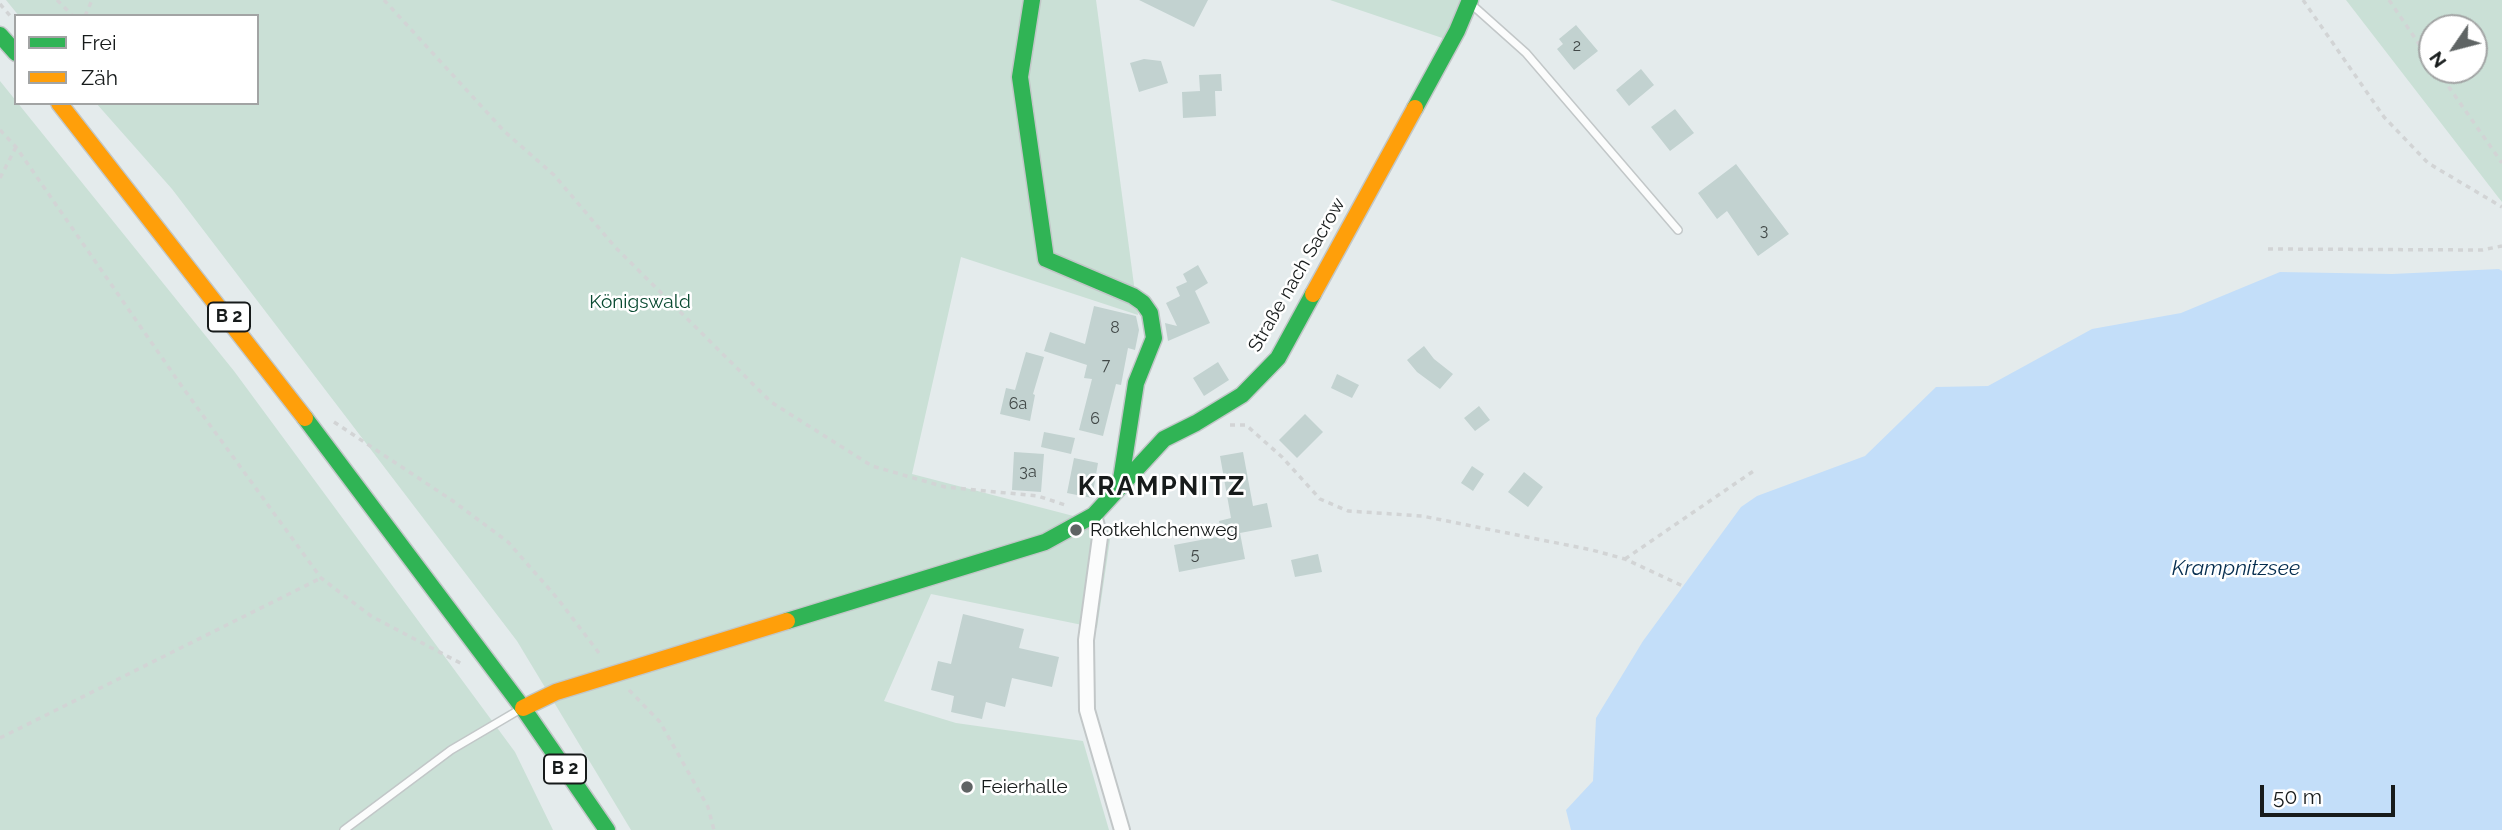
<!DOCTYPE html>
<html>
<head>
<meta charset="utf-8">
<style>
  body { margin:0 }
  #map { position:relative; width:2502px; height:830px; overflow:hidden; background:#e4ebec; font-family:Raleway,sans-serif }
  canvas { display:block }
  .legend { position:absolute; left:14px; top:14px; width:245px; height:91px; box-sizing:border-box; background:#fff; border:2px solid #a2a4a4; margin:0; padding:9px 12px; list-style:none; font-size:21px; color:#171b1b }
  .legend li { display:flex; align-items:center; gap:14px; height:35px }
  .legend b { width:35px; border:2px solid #a2a4a4 }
  .north { position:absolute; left:2418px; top:14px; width:70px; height:70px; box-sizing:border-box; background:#fff; border:2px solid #a2a4a4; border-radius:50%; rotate:235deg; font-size:19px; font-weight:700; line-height:28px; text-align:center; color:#171b1b }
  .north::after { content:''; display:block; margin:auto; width:24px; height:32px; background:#5f6464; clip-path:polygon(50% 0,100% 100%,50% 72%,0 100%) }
  .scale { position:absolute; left:2260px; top:785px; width:135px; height:32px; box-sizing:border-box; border:4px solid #171b1b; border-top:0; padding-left:9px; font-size:21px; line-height:24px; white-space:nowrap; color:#171b1b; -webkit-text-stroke:5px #fff; paint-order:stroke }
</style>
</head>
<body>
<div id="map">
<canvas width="2502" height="830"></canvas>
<ul class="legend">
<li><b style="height:9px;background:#30b455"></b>Frei</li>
<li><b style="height:9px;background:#ff9f0a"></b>Zäh</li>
</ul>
<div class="north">N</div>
<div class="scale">50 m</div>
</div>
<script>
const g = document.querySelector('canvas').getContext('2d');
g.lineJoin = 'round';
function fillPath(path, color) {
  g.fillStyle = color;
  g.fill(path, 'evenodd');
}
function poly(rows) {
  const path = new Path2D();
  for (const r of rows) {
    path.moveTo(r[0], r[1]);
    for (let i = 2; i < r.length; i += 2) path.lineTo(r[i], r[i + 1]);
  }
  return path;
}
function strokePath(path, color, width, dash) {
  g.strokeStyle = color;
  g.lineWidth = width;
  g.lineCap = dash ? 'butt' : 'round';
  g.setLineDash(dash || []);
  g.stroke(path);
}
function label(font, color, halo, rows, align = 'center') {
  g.font = font + ' Raleway,sans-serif';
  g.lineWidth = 5;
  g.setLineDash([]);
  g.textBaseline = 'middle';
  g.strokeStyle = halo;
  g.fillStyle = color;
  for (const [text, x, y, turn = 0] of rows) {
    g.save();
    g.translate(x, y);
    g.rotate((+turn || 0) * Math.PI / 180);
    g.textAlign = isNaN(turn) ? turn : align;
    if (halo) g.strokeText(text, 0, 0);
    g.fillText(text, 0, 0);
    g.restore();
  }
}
fillPath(poly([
  [6,0,1096,0,1138,315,961,257,912,474,1112,526,1097,628,931,594,884,701,956,723,1083,741,1109,830,631,830,517,641,172,189,96,103,257,103,257,16,19,16],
  [1330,0,1475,0,1460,44],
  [2346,0,2502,0,2502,202,2498,197],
  [2474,28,2474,70,2432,70,2432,28],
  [0,81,234,371,515,752,553,830,0,830]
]), '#cae0d6');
fillPath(poly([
  [2499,269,2502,271,2502,830,1571,830,1566,810,1593,781,1596,718,1643,641,1741,507,1757,496,1865,456,1936,387,1988,386,2092,329,2181,313,2280,272,2392,274]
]), '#c3def9');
fillPath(poly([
  [1139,0,1208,0,1194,27],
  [1576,25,1598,51,1574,70,1557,49,1563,44,1559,39],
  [1144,59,1161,61,1168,83,1139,92,1130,63],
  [1641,69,1654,85,1629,106,1616,90],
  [1221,74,1222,91,1215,91,1216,116,1183,118,1182,92,1200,91,1199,75],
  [1675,109,1694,133,1670,151,1651,127],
  [1736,164,1789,234,1758,256,1727,211,1717,219,1698,193],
  [1198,265,1208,283,1195,291,1210,323,1168,341,1165,323,1177,326,1166,303,1180,296,1176,287,1187,282,1183,274],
  [1094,306,1136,316,1139,330,1135,350,1128,348,1121,385,1116,384,1103,436,1079,430,1092,379,1084,378,1087,365,1044,351,1050,332,1085,344],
  [1424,346,1434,359,1453,374,1440,389,1417,372,1407,360],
  [1026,352,1044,357,1033,394,1035,395,1030,421,1000,414,1006,388,1015,390],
  [1218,362,1229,380,1204,396,1193,378],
  [1337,374,1359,385,1352,398,1331,388],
  [1479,406,1490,420,1475,431,1464,418],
  [1305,414,1323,432,1297,458,1279,440],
  [1044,432,1075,438,1071,454,1041,447],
  [1014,452,1044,454,1041,492,1012,490],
  [1243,452,1253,506,1267,503,1272,527,1240,533,1245,559,1179,572,1174,545,1222,536,1219,521,1231,518,1220,456],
  [1074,458,1098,463,1092,498,1067,493],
  [1472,466,1484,474,1473,491,1461,483],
  [1524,472,1543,487,1528,507,1508,492],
  [1318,554,1322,572,1295,577,1291,560],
  [963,614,1024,629,1019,648,1059,657,1052,687,1012,678,1005,707,986,702,982,719,951,712,954,696,931,690,938,661,951,664]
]), '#c2d2d0');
const lane = poly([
  [1470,3,1526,53,1678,230],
  [344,830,451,750,519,710]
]);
const street = poly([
  [1094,515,1100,537,1086,640,1087,710,1122,830]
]);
const fast = poly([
  [1032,0,1020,77,1046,259,1133,296,1143,303,1150,313,1154,338,1136,383,1120,486],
  [0,35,16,53],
  [1415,108,1457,31,1470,0],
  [305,418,523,708,607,830],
  [787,621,1045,542,1094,515,1164,439,1196,423,1242,395,1278,358,1313,294]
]);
const slow = poly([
  [59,103,305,418],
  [1313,294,1415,108],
  [523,708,556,692,787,621]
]);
strokePath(lane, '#c2c7c8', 10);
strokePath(street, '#c2c7c8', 18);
strokePath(fast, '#c2c7c8', 19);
strokePath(slow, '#c2c7c8', 19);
strokePath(poly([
  [57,0,73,16],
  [384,0,505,132,554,175,615,247,771,402,872,466,945,487,1038,496,1068,506],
  [2303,0,2384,117,2428,163,2502,207],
  [2389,0,2432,63],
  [0,4,12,18],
  [85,16,92,0],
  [2437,70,2502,163],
  [0,130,16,147,183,388,321,578,371,616,464,665],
  [0,178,16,147],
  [2268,249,2482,250,2502,246],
  [334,422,453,501,508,542,558,599,602,657],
  [1230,425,1246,425,1282,457,1320,499,1348,511,1422,516,1592,550,1625,559,1685,587],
  [1625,559,1755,470],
  [629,690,660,722,708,807,714,830],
  [0,738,321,578]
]), '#d2d4d5', 3.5, [5, 5]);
strokePath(lane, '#fbfcfc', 7);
strokePath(street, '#fbfcfc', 14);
strokePath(fast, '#30b455', 16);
strokePath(slow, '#ff9f0a', 16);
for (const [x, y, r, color] of [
  [1076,530,7,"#5f6464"],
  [967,787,7,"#5f6464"]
]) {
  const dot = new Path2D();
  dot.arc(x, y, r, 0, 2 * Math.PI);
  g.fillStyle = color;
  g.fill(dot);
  strokePath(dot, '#fff', 2.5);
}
label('16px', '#424948', null, [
  ["2",1577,46],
  ["3",1764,231],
  ["8",1115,328],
  ["7",1106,365],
  ["6a",1018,404],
  ["6",1095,419],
  ["3a",1028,472],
  ["5",1195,555]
]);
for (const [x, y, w] of [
  [229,317,42],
  [565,769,42]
]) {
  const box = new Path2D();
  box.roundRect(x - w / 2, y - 14.5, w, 29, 5);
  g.fillStyle = '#fff';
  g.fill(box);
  strokePath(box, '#171b1b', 2);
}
label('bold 18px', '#171b1b', null, [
  ["B 2",229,317],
  ["B 2",565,769]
]);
label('19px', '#171b1b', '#fff', [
  ["Straße nach Sacrow",1297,275,-60]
]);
label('19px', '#084930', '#fff', [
  ["Königswald",640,302]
]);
label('19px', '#171b1b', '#fff', [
  ["Rotkehlchenweg",1090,530],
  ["Feierhalle",981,787]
], 'left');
label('italic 21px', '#052d4f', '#fff', [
  ["Krampnitzsee",2236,569]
]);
g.letterSpacing = '2px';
label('bold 26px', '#171b1b', '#fff', [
  ["KRAMPNITZ",1162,487]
]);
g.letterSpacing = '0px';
</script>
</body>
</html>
